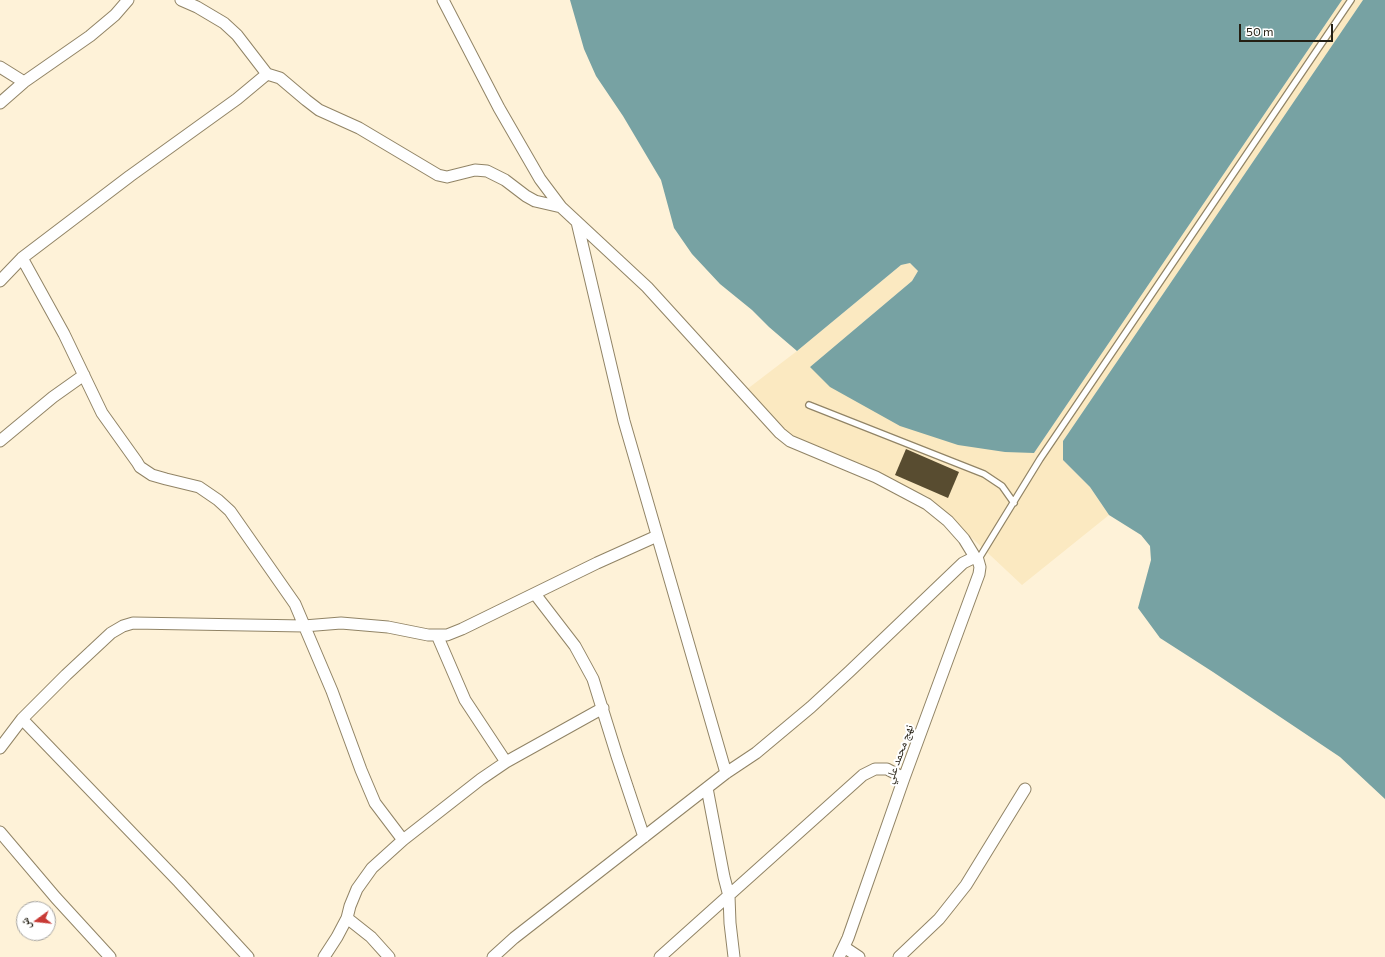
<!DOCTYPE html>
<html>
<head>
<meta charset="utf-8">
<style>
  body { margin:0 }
  #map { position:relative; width:1385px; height:957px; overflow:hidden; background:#fef2d8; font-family:Commissioner,"Noto Naskh Arabic",sans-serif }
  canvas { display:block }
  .north { position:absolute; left:16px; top:901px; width:40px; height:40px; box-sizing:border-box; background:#fff; border:1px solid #a7a5a1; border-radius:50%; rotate:255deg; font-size:11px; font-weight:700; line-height:16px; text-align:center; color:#241f13 }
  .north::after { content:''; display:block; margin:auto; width:14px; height:18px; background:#c83a35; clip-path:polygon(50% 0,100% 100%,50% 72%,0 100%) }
  .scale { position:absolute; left:1239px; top:24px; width:94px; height:18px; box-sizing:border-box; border:2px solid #241f13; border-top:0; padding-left:5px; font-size:12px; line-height:14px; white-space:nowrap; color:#241f13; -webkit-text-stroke:3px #fff; paint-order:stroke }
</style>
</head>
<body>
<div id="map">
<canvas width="1385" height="957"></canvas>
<div class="north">ش</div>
<div class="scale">50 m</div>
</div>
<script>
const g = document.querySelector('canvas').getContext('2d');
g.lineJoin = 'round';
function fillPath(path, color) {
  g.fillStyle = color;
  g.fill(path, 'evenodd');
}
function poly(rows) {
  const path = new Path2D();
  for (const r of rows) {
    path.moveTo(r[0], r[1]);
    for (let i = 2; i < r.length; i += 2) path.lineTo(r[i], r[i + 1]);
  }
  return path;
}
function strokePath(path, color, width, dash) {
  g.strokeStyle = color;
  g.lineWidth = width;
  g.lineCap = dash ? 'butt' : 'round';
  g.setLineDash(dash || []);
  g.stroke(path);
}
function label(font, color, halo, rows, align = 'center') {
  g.font = font + ' Commissioner,"Noto Naskh Arabic",sans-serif';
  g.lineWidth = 4;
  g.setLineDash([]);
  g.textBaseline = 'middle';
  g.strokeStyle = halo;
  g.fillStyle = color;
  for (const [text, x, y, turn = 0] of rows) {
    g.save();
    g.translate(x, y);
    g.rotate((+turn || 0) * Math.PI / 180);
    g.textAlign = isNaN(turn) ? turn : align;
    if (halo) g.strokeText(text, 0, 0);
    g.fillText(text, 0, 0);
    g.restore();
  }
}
fillPath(poly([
  [1342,0,1363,0,1063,441,1063,460,1090,487,1109,515,1022,585,927,496,787,436,746,390,797,351,901,265,910,263,918,271,912,281,810,367,1034,453]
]), '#fbe9c1');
fillPath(poly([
  [570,0,1342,0,1034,453,1005,452,958,445,900,426,830,387,810,367,912,281,918,271,910,263,901,265,797,351,769,327,752,310,720,284,692,254,674,228,661,180,623,116,596,76,584,49],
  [1363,0,1385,0,1385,799,1340,757,1213,672,1160,638,1138,608,1151,560,1150,546,1141,535,1109,515,1090,487,1063,460,1063,441]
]), '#77a2a3');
fillPath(poly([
  [906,449,959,472,948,498,895,475]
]), '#584c30');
const service = poly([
  [809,405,984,474,1002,486,1014,503],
  [978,560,1040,459,1351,0]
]);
const minor = poly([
  [181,0,197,7,224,23,237,35,267,74,280,78,306,100,319,110,359,128,438,175,447,177,475,170,487,171,505,180,526,196,535,201,561,207],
  [443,0,499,108,540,179,561,207,647,287,780,433,790,441,876,477,927,504,948,521,964,539,975,557,978,560,980,567,979,574,904,778,848,938,839,957],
  [0,67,24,82],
  [0,103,24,82,90,36,115,15,128,0],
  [577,222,624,421,726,773],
  [22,258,64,334,102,413,137,462,140,467,152,475,166,479,199,487,218,500,230,511,295,604,332,691,361,770,375,803,403,840,481,779,506,762,603,708],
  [0,281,22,258,130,176,237,99,267,74],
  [0,441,53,397,84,375],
  [535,594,575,646,593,679,617,756,644,837],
  [437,635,465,700,506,762],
  [22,719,179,882,248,957],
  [0,748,22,719,66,675,111,633,123,626,133,623,304,626,341,623,388,627,428,635,447,635,462,629,597,563,657,536],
  [707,788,724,877,729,896,730,923,734,957],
  [0,832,56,898,110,957],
  [347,918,371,937,389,957],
  [844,947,859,957],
  [324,957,337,937,347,918,350,906,357,889,372,868,403,840],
  [493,957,514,938,726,773,756,753,811,707,850,671,963,563,975,557],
  [660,957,863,775,875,769,887,769,904,778],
  [899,957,939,919,966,885,1025,789]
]);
strokePath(service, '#918466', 8);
strokePath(minor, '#918466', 13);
strokePath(service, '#fff', 5.5);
strokePath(minor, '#fff', 11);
label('12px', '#241f13', '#fff', [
  ["نهج محمد علي",899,754,-70]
]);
</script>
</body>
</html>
